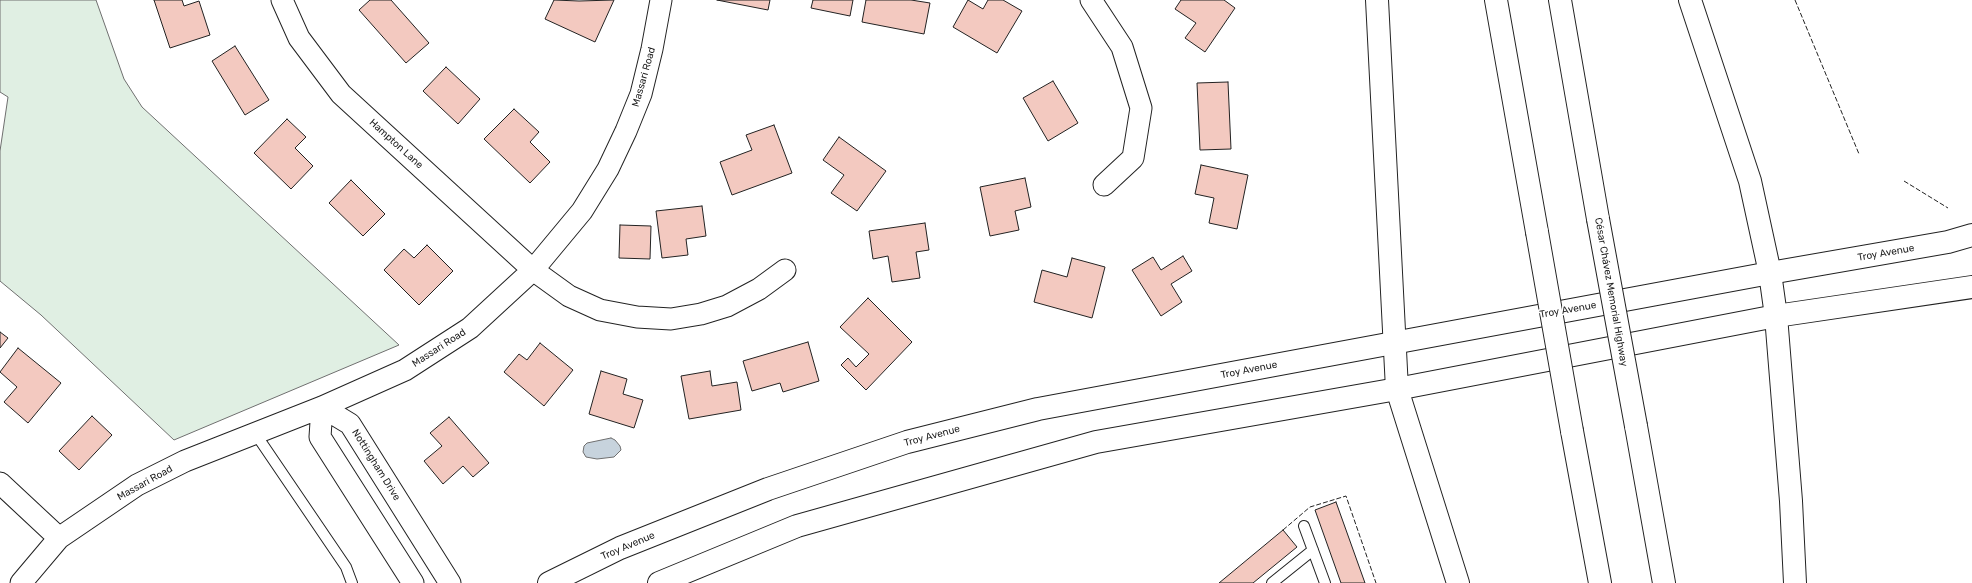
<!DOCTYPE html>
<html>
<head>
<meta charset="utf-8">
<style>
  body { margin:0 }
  canvas { display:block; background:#fff }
</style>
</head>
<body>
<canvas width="1972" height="583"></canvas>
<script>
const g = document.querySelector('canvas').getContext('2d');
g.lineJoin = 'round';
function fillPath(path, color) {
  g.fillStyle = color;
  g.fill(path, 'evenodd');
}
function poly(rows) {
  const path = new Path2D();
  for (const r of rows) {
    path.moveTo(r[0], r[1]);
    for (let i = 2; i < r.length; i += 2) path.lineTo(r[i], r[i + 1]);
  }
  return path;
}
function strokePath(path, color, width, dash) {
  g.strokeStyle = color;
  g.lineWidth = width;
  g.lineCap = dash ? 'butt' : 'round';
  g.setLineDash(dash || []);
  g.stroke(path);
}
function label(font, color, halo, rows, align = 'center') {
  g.font = font + ' Rubik,sans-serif';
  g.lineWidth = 3;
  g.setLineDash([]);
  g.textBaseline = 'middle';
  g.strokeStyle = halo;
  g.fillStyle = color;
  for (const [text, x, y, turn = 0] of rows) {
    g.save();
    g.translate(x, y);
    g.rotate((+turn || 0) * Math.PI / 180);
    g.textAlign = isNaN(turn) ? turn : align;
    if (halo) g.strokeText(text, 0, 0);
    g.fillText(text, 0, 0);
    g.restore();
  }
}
const green = poly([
  [0,0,96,0,124,79,142,107,399,345,174,440,41,315,0,281,0,151,8,97,0,92,0,0]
]);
fillPath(green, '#e0efe3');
strokePath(green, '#6f6f6f', 1);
const water = poly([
  [611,438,615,440,620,446,621,450,614,457,597,459,586,457,583,452,584,446,587,443,611,438]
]);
fillPath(water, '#c7d3dd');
strokePath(water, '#6f6f6f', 1);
const building = poly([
  [154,0,182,0,184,6,199,1,210,35,170,48,154,0],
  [370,0,391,0,429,43,406,63,359,10,370,0],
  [554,0,579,1,614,0,595,42,545,19,554,0],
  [717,0,770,0,768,10,717,0],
  [813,0,853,0,850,16,811,8,813,0],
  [866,0,911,0,930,3,924,34,862,22,866,0],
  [968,0,983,9,988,0,1003,0,1022,11,997,53,953,27,968,0],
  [1181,0,1224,0,1235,8,1205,52,1185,38,1196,23,1175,9,1181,0],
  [235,46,269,100,245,115,212,61,235,46],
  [446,67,480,99,458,124,423,91,446,67],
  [1053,81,1078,123,1048,141,1023,98,1053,81],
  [1228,82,1231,149,1200,150,1197,83,1228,82],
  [514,109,539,132,530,142,550,162,530,183,484,139,514,109],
  [287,119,306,137,295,148,313,166,291,189,254,153,287,119],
  [774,125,792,173,732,195,720,162,752,150,746,135,774,125],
  [839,137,886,171,857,211,831,193,844,175,823,160,839,137],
  [1201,165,1248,175,1237,229,1209,223,1214,198,1195,194,1201,165],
  [1025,178,1031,207,1015,211,1019,230,990,236,980,187,1025,178],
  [351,180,385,214,363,236,329,203,351,180],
  [702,206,706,236,686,239,688,255,662,258,656,211,702,206],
  [925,223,929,250,916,252,920,278,892,282,888,256,873,259,869,231,925,223],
  [620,225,651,226,650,259,619,258,620,225],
  [427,245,453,271,419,305,384,270,404,249,414,258,427,245],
  [1183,256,1192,271,1171,284,1182,302,1161,316,1132,270,1153,257,1161,270,1183,256],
  [1072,258,1105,267,1092,318,1034,302,1042,270,1067,277,1072,258],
  [868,298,912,342,866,390,841,365,848,358,856,367,869,354,840,327,868,298],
  [0,332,8,338,0,348,0,332],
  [808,342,819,381,783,392,780,383,752,391,743,361,808,342],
  [540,343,573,370,544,406,504,372,519,354,527,360,540,343],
  [18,348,61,383,28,423,4,402,17,387,0,372,18,348],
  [601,371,627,379,623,394,643,400,634,428,589,414,601,371],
  [710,371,712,386,737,382,741,410,689,419,681,376,710,371],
  [92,416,112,435,79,470,59,451,92,416],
  [449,417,489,463,473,477,463,466,443,484,424,461,442,446,430,433,449,417],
  [1336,502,1365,583,1341,583,1315,510,1336,502],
  [1283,530,1297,547,1253,583,1219,583,1283,530]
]);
fillPath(building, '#f3c9c0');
strokePath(building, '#222', 1);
const lane = poly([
  [255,433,346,567,352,583],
  [1304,526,1325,583],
  [1272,583,1313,550]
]);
const street = poly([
  [282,0,299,38,341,94,533,270,569,296,600,310,637,317,671,319,701,314,727,306,759,289,785,270],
  [1091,0,1122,47,1141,108,1133,158,1104,185],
  [0,483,59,538],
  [21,583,59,538,137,485,185,461,322,407,405,370,470,328,533,270,582,211,608,169,626,131,641,94,652,49,661,0],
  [413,583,320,437,322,407,350,424,450,583]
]);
const secondary = poly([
  [549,583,620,548,768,489,907,442,1038,409,1770,273,1948,242,1972,235],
  [659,583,797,526,1096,442,1397,389,1776,316,1972,287]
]);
const highway = poly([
  [1377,0,1397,389,1458,583],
  [1496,0,1537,232],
  [1560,0,1598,219],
  [1690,0,1750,181,1770,273,1776,316,1791,501,1795,583],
  [1636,426,1664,583],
  [1572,431,1600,583]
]);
strokePath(lane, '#222', 12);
strokePath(street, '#222', 23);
strokePath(secondary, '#222', 24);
strokePath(highway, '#222', 24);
strokePath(lane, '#fff', 10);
strokePath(street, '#fff', 21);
strokePath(secondary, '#fff', 22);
strokePath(highway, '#fff', 22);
const highwayBridge = poly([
  [1598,219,1636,426],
  [1537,232,1572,431]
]);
strokePath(highwayBridge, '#222', 24, []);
strokePath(highwayBridge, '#fff', 22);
strokePath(poly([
  [1795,0,1859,154],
  [1904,181,1948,208],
  [1283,530,1310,507,1346,496,1376,583]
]), '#222', 1, [5, 2]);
label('10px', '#222', '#fff', [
  ["Massari Road",644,77,-74],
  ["Hampton Lane",396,144,42],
  ["Troy Avenue",1886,253,-10],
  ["César Chávez Memorial Highway",1611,292,80],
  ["Troy Avenue",1568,310,-10],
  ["Massari Road",439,348,-33],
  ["Troy Avenue",1249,370,-11],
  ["Troy Avenue",932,436,-15],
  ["Nottingham Drive",376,465,58],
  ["Massari Road",145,483,-29],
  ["Troy Avenue",628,546,-23]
]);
</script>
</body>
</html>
